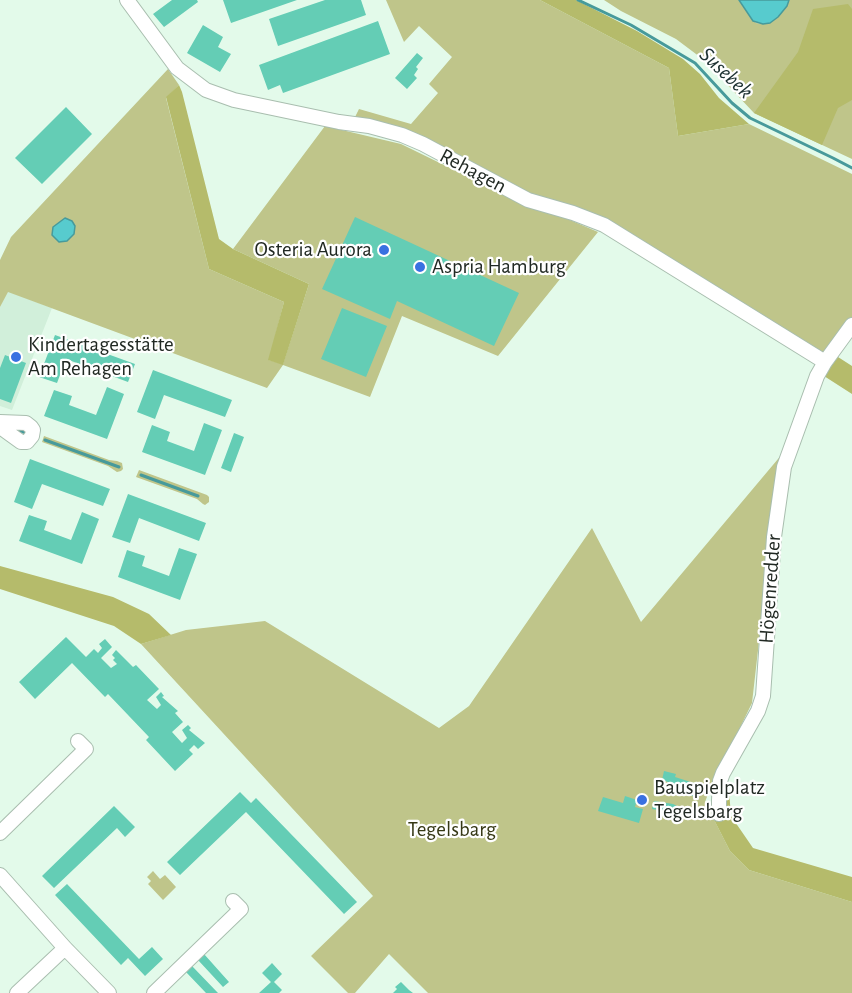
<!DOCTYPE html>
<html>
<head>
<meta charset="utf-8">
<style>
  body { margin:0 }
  canvas { display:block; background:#e3faea }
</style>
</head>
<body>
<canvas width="852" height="993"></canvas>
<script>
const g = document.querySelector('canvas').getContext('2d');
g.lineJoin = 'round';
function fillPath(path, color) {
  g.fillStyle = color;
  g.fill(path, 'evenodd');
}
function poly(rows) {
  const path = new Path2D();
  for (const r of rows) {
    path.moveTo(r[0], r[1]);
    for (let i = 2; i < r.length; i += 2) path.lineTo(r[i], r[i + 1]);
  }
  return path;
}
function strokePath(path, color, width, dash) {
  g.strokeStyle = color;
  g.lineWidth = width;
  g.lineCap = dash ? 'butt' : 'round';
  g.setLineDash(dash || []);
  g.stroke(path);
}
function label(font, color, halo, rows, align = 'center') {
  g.font = font + ' "Alegreya Sans",sans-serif';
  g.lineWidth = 4.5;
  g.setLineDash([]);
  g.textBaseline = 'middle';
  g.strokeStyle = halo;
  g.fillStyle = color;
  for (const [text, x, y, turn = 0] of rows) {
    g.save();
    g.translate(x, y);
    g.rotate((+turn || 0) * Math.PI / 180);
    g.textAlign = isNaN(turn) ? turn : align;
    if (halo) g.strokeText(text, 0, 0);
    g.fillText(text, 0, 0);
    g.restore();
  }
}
fillPath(poly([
  [7,291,52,308,12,410,0,406,0,307]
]), '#d1efda');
fillPath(poly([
  [386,0,540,0,669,68,678,136,749,124,852,174,852,317,823,357,607,222,531,198,354,119,359,109,411,124,438,93,429,84,452,57,419,26,404,42],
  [604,0,739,0,756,23,763,24,767,24,787,6,789,0,852,0,852,159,754,113,704,60,676,39,621,11],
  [168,69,179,85,166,98,209,269,284,302,269,360,283,364,309,284,233,249,325,126,401,144,532,208,570,220,598,232,498,356,402,316,370,397,283,365,267,388,8,292,0,307,0,260,11,237],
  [44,436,109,460,117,461,122,463,123,469,121,471,117,472,108,466,42,442],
  [783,453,779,465,752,703,710,789,705,802,730,851,749,870,852,902,852,993,428,993,389,954,355,993,348,993,311,956,373,896,141,644,186,630,265,621,439,728,469,706,592,528,641,622],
  [139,470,207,495,209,497,209,502,205,505,203,504,197,499,136,477],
  [153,871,160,879,165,875,176,887,163,900,148,884,151,881,147,877]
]), '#bfc58a');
fillPath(poly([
  [540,0,576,0,637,31,683,59,700,74,719,98,749,124,678,136,669,68],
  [848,4,852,9,852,100,838,108,822,145,754,113,798,52,813,9],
  [179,85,182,92,219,239,233,249,309,284,283,365,268,360,284,302,209,269,166,97],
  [838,357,852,366,852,394,824,376],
  [0,566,113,597,149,614,171,635,141,644,114,626,0,589],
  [721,785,729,790,731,816,753,848,852,877,852,902,749,870,730,851,709,810]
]), '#b5bb6b');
const water = poly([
  [739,0,789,0,787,6,778,17,770,23,763,24,753,21,739,0],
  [65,218,72,221,75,226,74,234,67,241,59,242,52,235,53,227,65,218]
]);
fillPath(water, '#57cbce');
strokePath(water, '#479a9b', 1.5);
strokePath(poly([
  [578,0,631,25,695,63,732,103,750,118,833,158,852,168],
  [16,429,26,433],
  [45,440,119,467],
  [141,475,198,496]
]), '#479a9b', 3);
fillPath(poly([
  [172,0,197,0,198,2,164,27,153,14],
  [223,0,297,0,231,23],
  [325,0,361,0,366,15,278,46,269,19],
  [378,21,390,54,283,93,280,85,268,90,259,65],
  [203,25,223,37,218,47,231,54,220,72,187,53],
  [417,53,423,58,416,67,418,69,414,75,417,78,407,89,395,78],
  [66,107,92,134,42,184,15,158],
  [355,217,519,293,494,346,397,301,390,319,322,289],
  [342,308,387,326,366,377,321,359],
  [55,335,135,364,128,382,66,359,57,383,39,377],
  [5,355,26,363,11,403,0,399,0,368],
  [153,370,232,400,225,417,164,395,155,419,137,412],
  [107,387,124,394,107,439,44,416,54,390,72,396,69,405,96,415],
  [204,423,222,430,205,475,142,452,152,425,170,432,167,441,194,451],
  [234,433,244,437,231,472,221,468],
  [30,459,110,489,103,506,42,484,32,509,14,502],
  [128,494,206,523,199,541,139,518,130,543,112,537],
  [82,512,99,519,82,564,19,541,29,515,47,521,44,530,71,540],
  [179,548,197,554,180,600,118,577,127,550,145,556,142,566,169,576],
  [66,637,86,657,94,649,98,653,102,648,99,644,105,639,112,647,101,658,111,668,117,664,113,660,115,658,112,655,116,650,133,667,136,665,159,689,147,700,157,709,161,705,156,697,161,692,164,696,162,697,178,711,175,713,183,722,172,732,182,743,187,738,182,730,188,725,191,728,189,730,205,743,198,749,194,745,189,750,193,754,175,771,146,740,149,737,108,694,105,697,72,663,35,699,19,682],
  [664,771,676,774,675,777,700,785,696,797,672,790,674,784,662,780],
  [240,792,251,803,256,798,357,902,344,914,246,812,180,875,167,862],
  [625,796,637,800,635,807,643,809,639,823,598,811,603,797,623,803],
  [654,801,673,804,681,808,678,815,670,812,652,809],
  [114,806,135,827,125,837,117,828,54,888,42,876],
  [67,884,139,959,152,947,163,959,145,976,128,958,121,965,55,895],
  [204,954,229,982,223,987,198,960],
  [272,963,282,974,274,982,282,990,279,993,259,993,271,982,262,973],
  [192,966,218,993,206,993,186,972],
  [401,982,409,990,413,993,393,993,397,989,395,987]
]), '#64cdb5');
const minor = poly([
  [127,0,177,68,206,90,234,100,339,122,369,126,402,135,423,144,528,200,573,213,604,225,825,362],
  [0,422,26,423,31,427,33,430,32,436,27,442,21,442,0,427],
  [719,814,719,800,720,781,723,773,758,711,763,696,774,537,784,467,817,376,825,362,852,325],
  [0,833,86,749,78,741],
  [0,875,65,948,109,993],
  [17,993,65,948],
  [154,993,241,909,233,901]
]);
strokePath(minor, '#a9beaf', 16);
strokePath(minor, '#fff', 14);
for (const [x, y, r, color] of [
  [384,250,6,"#3971e1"],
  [420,267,6,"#3971e1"],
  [16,357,6,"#3971e1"],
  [642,800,6,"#3971e1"]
]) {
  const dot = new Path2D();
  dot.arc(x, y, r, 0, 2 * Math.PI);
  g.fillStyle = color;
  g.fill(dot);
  strokePath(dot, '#fff', 2);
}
label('21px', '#212923', '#fff', [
  ["Rehagen",473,171,28],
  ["Högenredder",770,589,-86]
]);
label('21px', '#212923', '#fff', [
  ["Osteria Aurora",372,250,"right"],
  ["Aspria Hamburg",432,267],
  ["Kindertagesstätte",28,345],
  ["Am Rehagen",28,369],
  ["Bauspielplatz",654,788],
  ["Tegelsbarg",654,812]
], 'left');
label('21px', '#363815', '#fff', [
  ["Tegelsbarg",452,830]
]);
label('italic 22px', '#1d3132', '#fff', [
  ["Susebek",726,73,43]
]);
</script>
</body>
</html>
